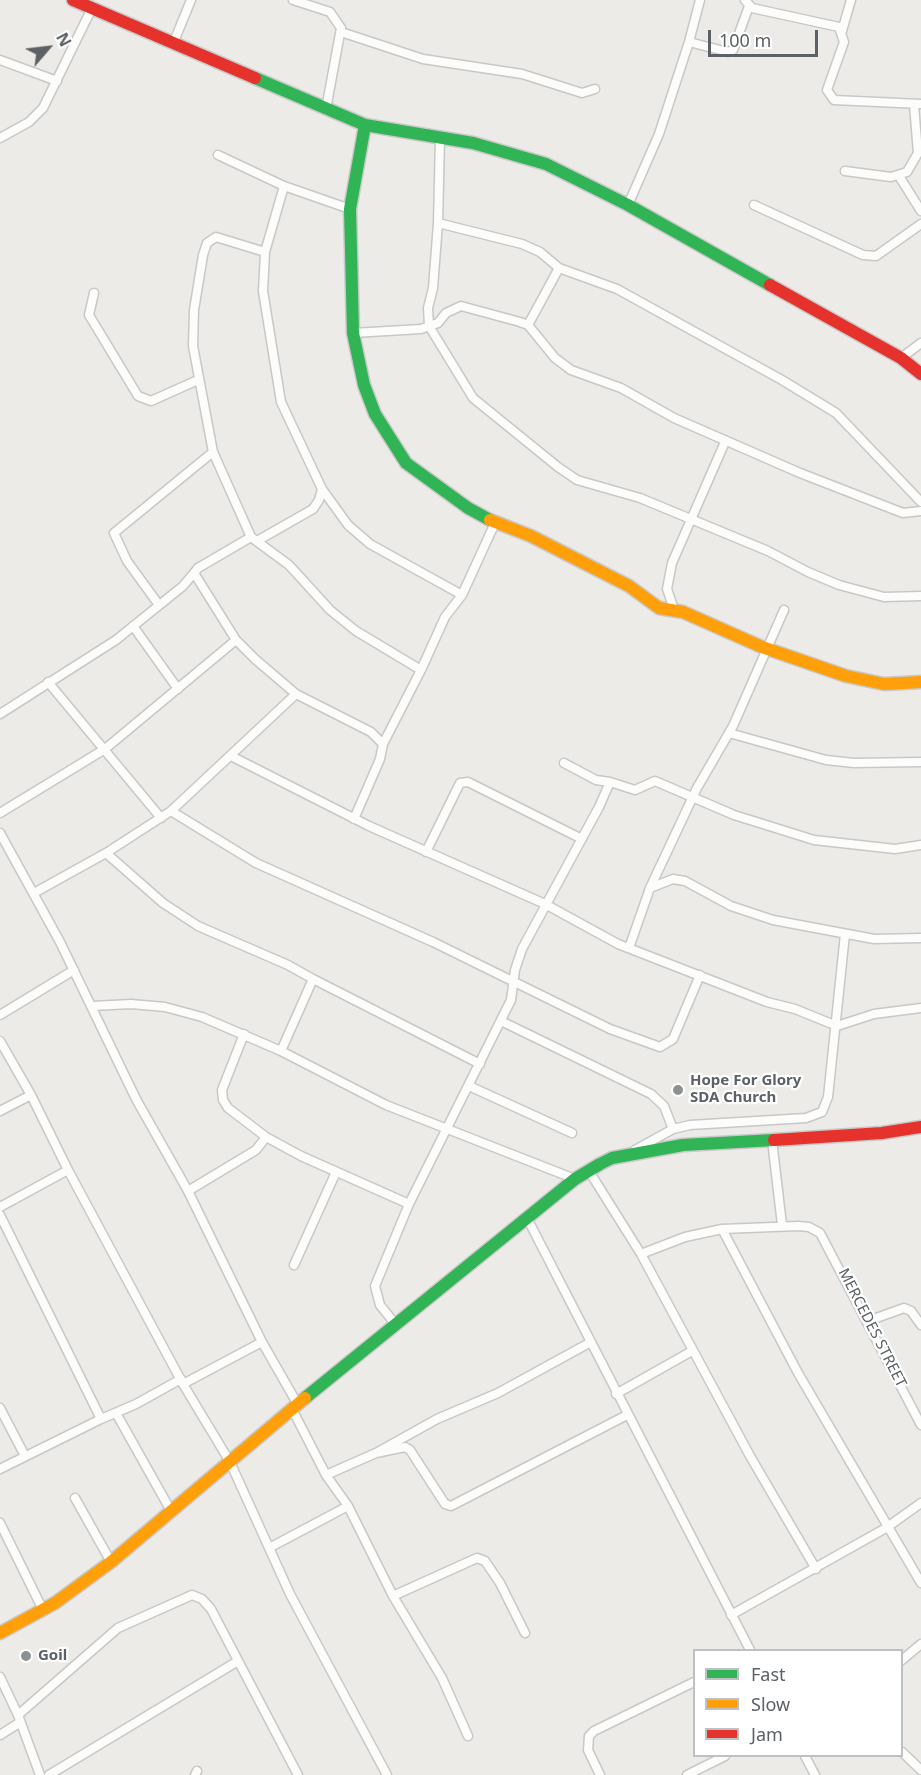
<!DOCTYPE html>
<html>
<head>
<meta charset="utf-8">
<style>
  body { margin:0 }
  #map { position:relative; width:921px; height:1775px; overflow:hidden; background:#ecebe7; font-family:"Noto Sans",sans-serif }
  canvas { display:block }
  .legend { position:absolute; left:693px; top:1649px; width:210px; height:108px; box-sizing:border-box; background:#fff; border:2px solid #bec0c1; margin:0; padding:8px 10px; list-style:none; font-size:18px; color:#5c6165 }
  .legend li { display:flex; align-items:center; gap:12px; height:30px }
  .legend b { width:30px; border:2px solid #bec0c1 }
  .north { position:absolute; left:18px; top:18px; width:60px; height:60px; -webkit-text-stroke:4px #fff; paint-order:stroke; rotate:62deg; font-size:16px; font-weight:700; line-height:24px; text-align:center; color:#5c6165 }
  .north::after { content:''; display:block; margin:auto; width:21px; height:27px; background:#5c6165; clip-path:polygon(50% 0,100% 100%,50% 72%,0 100%) }
  .scale { position:absolute; left:708px; top:30px; width:110px; height:27px; box-sizing:border-box; border:3px solid #5c6165; border-top:0; padding-left:8px; font-size:18px; line-height:21px; white-space:nowrap; color:#5c6165; -webkit-text-stroke:4px #fff; paint-order:stroke }
</style>
</head>
<body>
<div id="map">
<canvas width="921" height="1775"></canvas>
<ul class="legend">
<li><b style="height:8px;background:#30b455"></b>Fast</li>
<li><b style="height:8px;background:#ff9f0a"></b>Slow</li>
<li><b style="height:8px;background:#e5322d"></b>Jam</li>
</ul>
<div class="north">N</div>
<div class="scale">100 m</div>
</div>
<script>
const g = document.querySelector('canvas').getContext('2d');
g.lineJoin = 'round';
function poly(rows) {
  const path = new Path2D();
  for (const r of rows) {
    path.moveTo(r[0], r[1]);
    for (let i = 2; i < r.length; i += 2) path.lineTo(r[i], r[i + 1]);
  }
  return path;
}
function strokePath(path, color, width, dash) {
  g.strokeStyle = color;
  g.lineWidth = width;
  g.lineCap = dash ? 'butt' : 'round';
  g.setLineDash(dash || []);
  g.stroke(path);
}
function label(font, color, halo, rows, align = 'center') {
  g.font = font + ' "Noto Sans",sans-serif';
  g.lineWidth = 4.5;
  g.setLineDash([]);
  g.textBaseline = 'middle';
  g.strokeStyle = halo;
  g.fillStyle = color;
  for (const [text, x, y, turn = 0] of rows) {
    g.save();
    g.translate(x, y);
    g.rotate((+turn || 0) * Math.PI / 180);
    g.textAlign = isNaN(turn) ? turn : align;
    if (halo) g.strokeText(text, 0, 0);
    g.fillText(text, 0, 0);
    g.restore();
  }
}
const street = poly([
  [293,0,330,12,341,28,326,109],
  [745,0,752,8,839,27,844,42,827,90,834,100,921,104],
  [842,31,851,0],
  [341,32,423,59,522,74,582,93,595,89],
  [689,42,700,0],
  [173,44,191,0],
  [0,60,57,81],
  [0,138,29,122,43,108,92,8],
  [440,138,438,223,522,244,540,252,559,268],
  [218,155,284,186,350,209],
  [845,171,891,177,907,172,918,153,914,105],
  [899,176,921,211],
  [628,205,659,134,689,42,728,52,733,50,749,6],
  [754,205,863,255,876,256,921,224],
  [438,223,433,288,428,308,429,326,473,398,558,467,577,480,640,498,768,551,808,572,839,585,884,597,921,596],
  [265,252,216,237,207,243,203,255,194,310,193,346,213,452,251,537,289,565,330,610,356,631,421,670],
  [94,293,89,315,138,396,151,401,198,380],
  [528,325,559,268,617,289,782,380,836,413,921,502],
  [353,333,421,329,438,323,446,313,461,306,520,322,528,325,555,358,571,370,621,388,674,418,800,473,903,513,921,511],
  [901,358,921,343],
  [322,489,348,525,370,544,462,595],
  [251,537,198,568,194,573,236,640,255,659,296,694,371,732,383,744,380,759,354,819],
  [257,541,313,509,319,500,322,489,281,402,263,291,265,252,284,186],
  [159,605,127,561,114,533,213,452],
  [674,609,667,589,672,563,725,442],
  [133,626,178,689],
  [48,682,161,818],
  [0,714,116,640,183,586,194,573],
  [729,733,826,760,854,763,921,762],
  [383,744,421,670,445,617,462,595,495,523],
  [231,756,369,826,545,904,618,944,767,1002,795,1009,837,1026,874,1014,921,1008],
  [610,782,635,790,655,781,734,815,814,840,895,849,921,845],
  [171,811,256,863,433,942,610,1029,660,1047,673,1039,700,975],
  [0,813,105,749,236,640],
  [0,833,60,942,136,1099,188,1191,262,1342,298,1405],
  [426,852,460,783,468,782,582,839],
  [106,853,163,903,198,926,288,965,313,979,281,1051],
  [650,888,673,879,685,881,731,906,773,920,874,939,921,938],
  [34,893,106,853,171,811,296,694],
  [629,948,650,888,697,788,733,726,784,610],
  [313,979,480,1064],
  [92,1006,131,1004,165,1007,202,1017,281,1051,386,1105,575,1179],
  [0,1015,74,970],
  [501,1021,651,1094,664,1106,673,1129],
  [244,1034,222,1090,223,1100,228,1108,266,1137,301,1156,409,1204],
  [0,1041,31,1095],
  [469,1086,572,1133],
  [0,1111,31,1095,68,1170],
  [772,1140,782,1225],
  [635,1150,673,1129,690,1125,806,1118,822,1112,828,1097,845,934],
  [589,1171,641,1254,750,1456,816,1569],
  [188,1191,256,1150,266,1137],
  [0,1207,68,1170,183,1384],
  [0,1215,101,1419,136,1404,181,1379],
  [527,1218,750,1650],
  [722,1229,798,1373,921,1583],
  [641,1254,685,1237,722,1229,798,1226,809,1227,820,1233,921,1425],
  [294,1265,336,1172],
  [868,1321,904,1308,911,1311,921,1325],
  [396,1325,380,1305,375,1286,409,1204,511,1000,515,970,522,949,599,807,610,782,596,780,564,763],
  [262,1342,183,1384,230,1462,290,1594,387,1775],
  [616,1394,692,1351],
  [0,1408,25,1456],
  [292,1409,326,1475,348,1506,393,1596,477,1558,485,1561,500,1583,525,1633],
  [116,1413,171,1511],
  [376,1453,405,1447,410,1450,445,1504,451,1506,627,1415],
  [0,1469,101,1419],
  [326,1475,376,1453,437,1419,498,1393,591,1342],
  [75,1498,111,1562],
  [0,1523,43,1610],
  [269,1548,348,1506],
  [393,1596,442,1678,468,1736],
  [731,1615,886,1528,921,1503],
  [902,1660,921,1644],
  [0,1677,18,1715,40,1775],
  [18,1715,118,1628,192,1595,202,1599,211,1609,298,1775],
  [0,1735,19,1723],
  [902,1752,921,1770],
  [805,1756,815,1775],
  [49,1775,238,1661],
  [195,1775,197,1771],
  [600,1775,588,1750,589,1736,594,1731,694,1682],
  [687,1775,725,1756]
]);
const fast = poly([
  [255,78,365,125,473,143,546,164,628,205,770,285],
  [365,125,350,209,353,333,364,385,375,414,406,463,468,508,490,520],
  [305,1398,575,1179,600,1164,612,1158,683,1145,774,1140]
]);
const slow = poly([
  [490,520,531,536,629,586,659,608,683,612,762,647,846,676,884,684,921,682],
  [0,1633,55,1603,111,1562,305,1398]
]);
const jam = poly([
  [73,0,255,78],
  [770,285,901,358,921,374],
  [774,1140,882,1133,921,1127]
]);
strokePath(street, '#c7c8c7', 11);
strokePath(fast, '#c9c9c9', 15);
strokePath(slow, '#c9c9c9', 15);
strokePath(jam, '#c9c9c9', 15);
strokePath(street, '#fcfcfb', 8);
strokePath(fast, '#30b455', 12);
strokePath(slow, '#ff9f0a', 12);
strokePath(jam, '#e5322d', 12);
for (const [x, y, r, color] of [
  [678,1090,6,"#8e9192"],
  [26,1656,6,"#8e9192"]
]) {
  const dot = new Path2D();
  dot.arc(x, y, r, 0, 2 * Math.PI);
  g.fillStyle = color;
  g.fill(dot);
  strokePath(dot, '#fff', 2);
}
label('bold 15px', '#5c6165', '#fff', [
  ["Hope For Glory",690,1081],
  ["SDA Church",690,1098],
  ["Goil",38,1656]
], 'left');
label('15px', '#5c6165', '#fff', [
  ["MERCEDES STREET",872,1328,63]
]);
</script>
</body>
</html>
